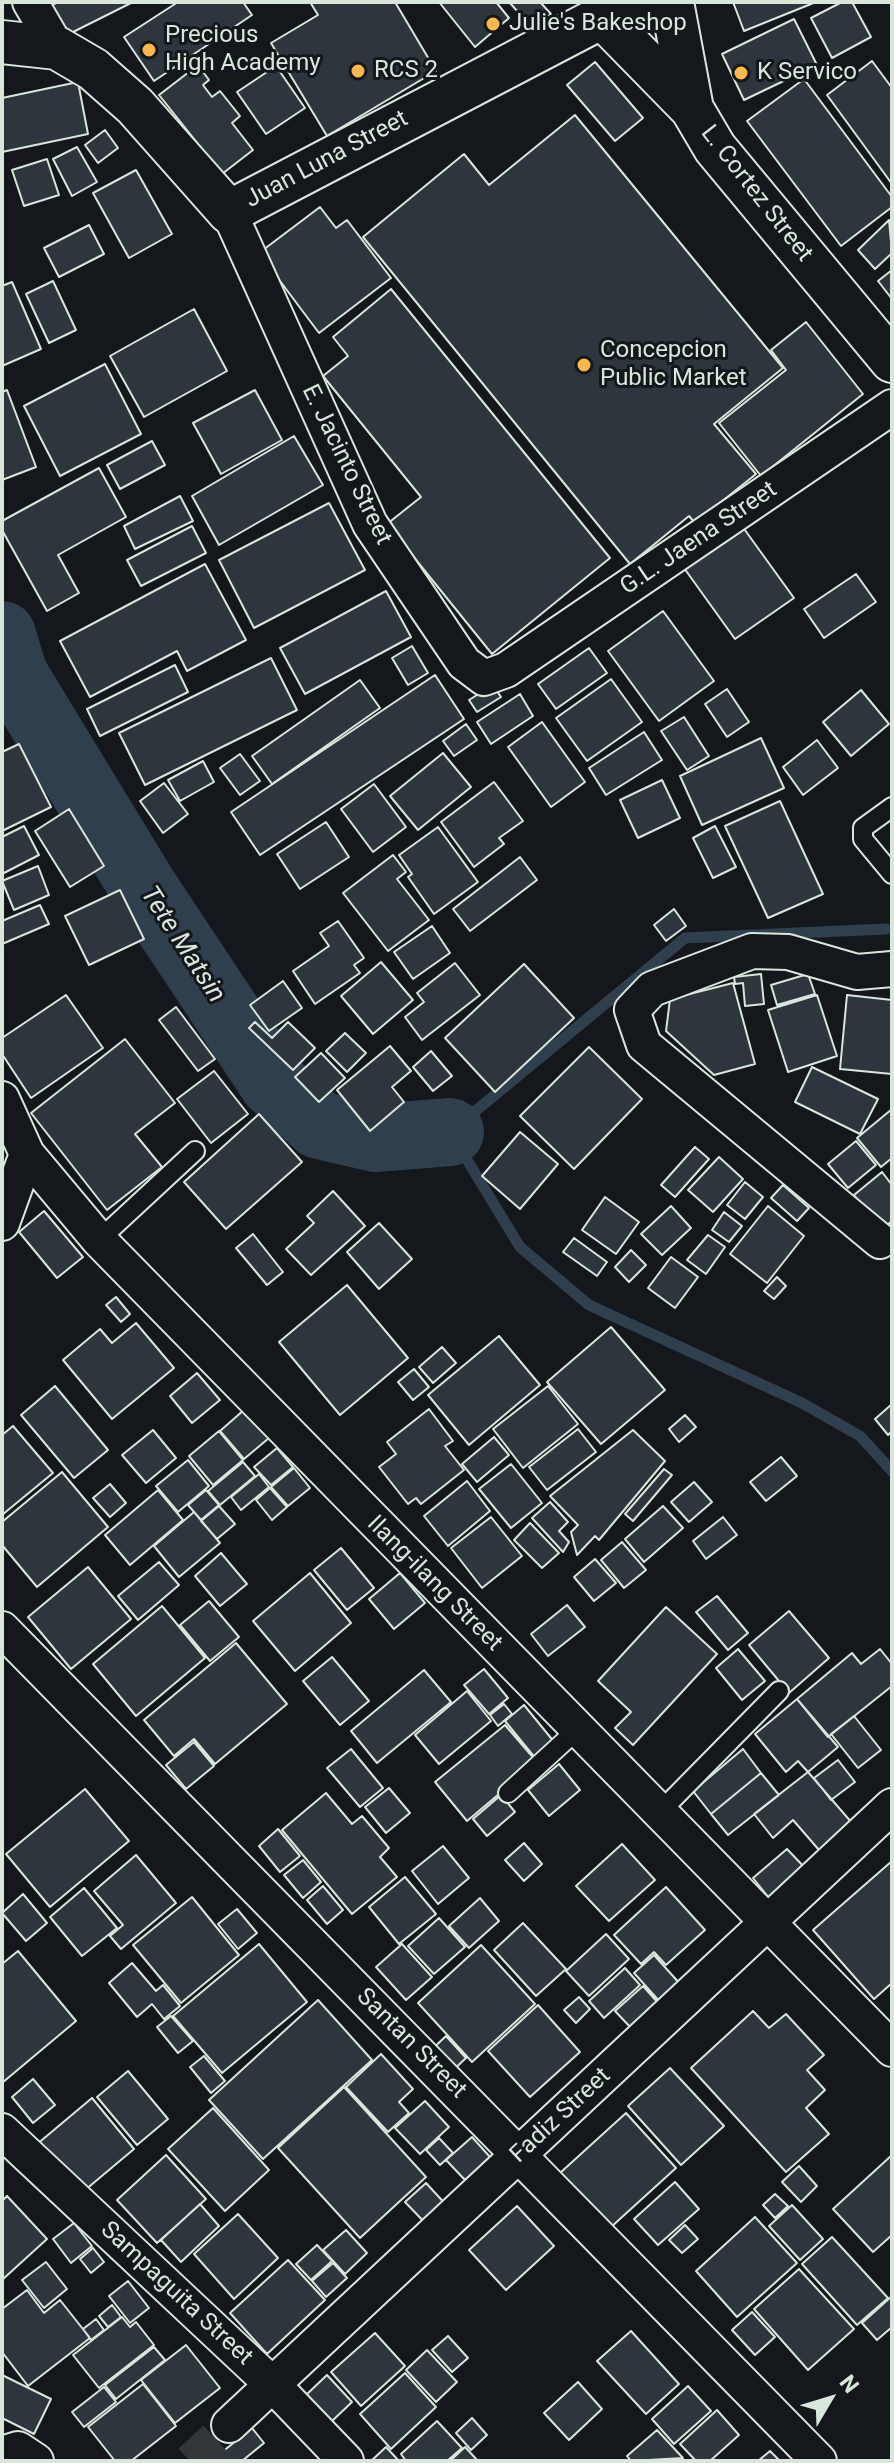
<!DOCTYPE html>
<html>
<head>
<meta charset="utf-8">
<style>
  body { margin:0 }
  #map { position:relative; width:894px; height:2463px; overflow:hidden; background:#14181c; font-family:Roboto,sans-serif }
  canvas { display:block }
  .frame { position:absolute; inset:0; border:4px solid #d8e6dc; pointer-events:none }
  .north { position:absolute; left:790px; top:2359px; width:80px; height:80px; -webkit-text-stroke:6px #14181c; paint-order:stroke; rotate:52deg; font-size:22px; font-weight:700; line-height:32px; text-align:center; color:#d8e6dc }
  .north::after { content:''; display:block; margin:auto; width:28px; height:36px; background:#d8e6dc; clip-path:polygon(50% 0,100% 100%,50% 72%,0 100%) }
</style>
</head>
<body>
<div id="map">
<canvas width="894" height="2463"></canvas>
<div class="frame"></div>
<div class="north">N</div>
</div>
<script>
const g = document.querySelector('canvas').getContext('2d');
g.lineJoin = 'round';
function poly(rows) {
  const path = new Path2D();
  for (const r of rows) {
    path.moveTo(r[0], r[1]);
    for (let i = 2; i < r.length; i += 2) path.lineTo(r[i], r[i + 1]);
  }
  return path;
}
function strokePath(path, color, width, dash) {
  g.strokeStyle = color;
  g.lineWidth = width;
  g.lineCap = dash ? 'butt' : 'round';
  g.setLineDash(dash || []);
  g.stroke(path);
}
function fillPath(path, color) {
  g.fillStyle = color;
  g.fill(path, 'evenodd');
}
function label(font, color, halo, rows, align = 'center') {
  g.font = font + ' Roboto,sans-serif';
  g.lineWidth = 6;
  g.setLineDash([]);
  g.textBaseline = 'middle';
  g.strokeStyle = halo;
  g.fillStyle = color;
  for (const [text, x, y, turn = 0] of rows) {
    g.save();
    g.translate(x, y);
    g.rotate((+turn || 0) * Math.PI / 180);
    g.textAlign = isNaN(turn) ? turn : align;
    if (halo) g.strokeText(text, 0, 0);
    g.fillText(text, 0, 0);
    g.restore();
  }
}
strokePath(poly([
  [886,929,685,938,450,1132,520,1247,589,1305,802,1403,860,1436,892,1471]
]), '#2f3f4d', 11);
strokePath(poly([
  [2,635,14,675,143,887,273,1083,319,1125,375,1138,450,1132]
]), '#2f3f4d', 68);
const building = poly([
  [58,2,133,2,67,35,50,6,58,2],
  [178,2,243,2,252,15,154,81,124,37,178,2],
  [310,2,395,2,436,71,327,136,271,43,318,15,310,2],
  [439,2,496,2,509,18,475,47,439,2],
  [509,2,540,2,551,14,530,25,509,2],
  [733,2,816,2,744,31,733,2],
  [842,2,852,2,871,37,832,58,811,18,842,2],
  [794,19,817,65,744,100,722,54,794,19],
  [872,61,892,88,892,184,827,95,872,61],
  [595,62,643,118,615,141,567,85,595,62],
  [198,65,209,80,203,85,212,97,220,91,240,116,232,123,253,150,222,174,159,95,198,65],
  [276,66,305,108,266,134,237,92,276,66],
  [804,79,892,197,892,207,841,246,747,121,804,79],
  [78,82,88,134,2,152,2,98,78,82],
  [575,115,783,368,714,424,756,474,695,523,689,516,630,564,363,237,464,154,489,185,575,115],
  [105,130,118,148,98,163,85,145,105,130],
  [77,147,97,182,72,196,53,159,77,147],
  [47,159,59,195,24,206,12,170,47,159],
  [136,170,172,234,129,258,93,193,136,170],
  [320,207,336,228,347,220,391,278,319,333,259,253,320,207],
  [889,220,892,253,875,269,858,250,889,220],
  [89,225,104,254,59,277,44,248,89,225],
  [892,270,892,299,878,281,892,270],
  [53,281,76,330,49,343,26,294,53,281],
  [12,282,41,349,2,366,2,286,12,282],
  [391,289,610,558,492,654,387,524,421,497,323,376,348,356,333,337,391,289],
  [194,309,227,371,144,417,110,356,194,309],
  [806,322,863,394,761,476,719,423,786,370,771,350,806,322],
  [105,364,141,434,60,476,24,406,105,364],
  [7,390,36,467,2,480,2,392,7,390],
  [255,390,282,440,221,474,193,423,255,390],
  [294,436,323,485,219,545,192,496,294,436],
  [152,441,165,465,120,489,107,465,152,441],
  [99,468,126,517,58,555,79,593,47,611,2,530,2,521,99,468],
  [180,496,193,521,135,549,124,526,180,496],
  [329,503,365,570,254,628,219,560,329,503],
  [192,526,206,553,141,586,127,560,192,526],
  [742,526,794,598,735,639,684,568,742,526],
  [205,564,246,640,187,671,177,651,90,697,60,641,205,564],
  [856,574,876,602,824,638,804,609,856,574],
  [386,591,411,637,305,694,280,648,386,591],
  [663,611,714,681,659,721,608,651,663,611],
  [412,646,428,673,408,685,392,658,412,646],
  [589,648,607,673,556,709,538,684,589,648],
  [271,658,297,710,145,785,119,733,271,658],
  [175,665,188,692,100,736,87,709,175,665],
  [435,675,464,719,260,855,231,812,435,675],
  [611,679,642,722,587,761,556,718,611,679],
  [360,680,380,708,272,784,252,756,360,680],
  [493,685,501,697,477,712,469,700,493,685],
  [727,689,749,722,727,737,705,704,727,689],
  [861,690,889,724,851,756,823,722,861,690],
  [520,694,533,716,491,744,477,722,520,694],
  [684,717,709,756,687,770,661,731,684,717],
  [542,722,585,782,551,807,508,747,542,722],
  [466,724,477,740,454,756,443,741,466,724],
  [644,732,662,760,606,795,589,768,644,732],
  [761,738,784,788,702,825,680,776,761,738],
  [817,740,838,768,803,795,783,767,817,740],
  [19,744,51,807,2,831,2,752,19,744],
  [443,753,471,787,418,830,390,796,443,753],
  [240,754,260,781,240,795,220,768,240,754],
  [203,761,214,782,180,801,168,780,203,761],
  [662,780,680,818,638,838,620,800,662,780],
  [494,782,523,821,499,838,504,844,474,867,441,822,494,782],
  [164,783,188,814,163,833,140,801,164,783],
  [374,784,406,827,373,852,341,809,374,784],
  [780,801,823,894,768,918,725,826,780,801],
  [69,809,104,866,70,887,35,831,69,809],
  [326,822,349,857,300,889,277,854,326,822],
  [24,826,39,855,2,874,2,837,24,826],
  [715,826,736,867,713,878,693,838,715,826],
  [438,827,478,882,434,914,408,877,412,874,399,855,438,827],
  [393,855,406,872,397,879,429,920,388,951,343,893,393,855],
  [520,857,537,880,470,931,453,909,520,857],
  [38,866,49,895,14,910,2,881,38,866],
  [120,890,144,939,89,965,65,916,120,890],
  [40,905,49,924,2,944,2,921,40,905],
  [674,909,686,926,666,941,654,925,674,909],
  [338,921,364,958,354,965,360,973,315,1004,293,971,329,946,320,933,338,921],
  [432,926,450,953,413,979,394,952,432,926],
  [381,962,413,1000,373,1034,341,996,381,962],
  [455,963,480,995,422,1040,405,1017,424,1002,417,993,455,963],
  [524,964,574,1018,495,1092,445,1038,524,964],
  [761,974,764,1004,745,1006,743,983,735,984,734,977,761,974],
  [808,974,815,994,777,1005,771,985,808,974],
  [283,981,302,1008,269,1031,250,1005,283,981],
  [733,983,755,1064,714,1075,666,1031,670,999,733,983],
  [66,995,103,1048,31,1098,2,1054,2,1038,66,995],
  [817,995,837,1056,788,1072,768,1010,817,995],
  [847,995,892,1000,892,1074,840,1069,847,995],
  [176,1007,215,1059,198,1071,159,1020,176,1007],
  [255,1022,272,1038,288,1022,315,1048,293,1070,249,1028,255,1022],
  [345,1033,366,1053,347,1072,326,1051,345,1033],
  [125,1039,175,1103,135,1134,162,1167,107,1210,31,1113,125,1039],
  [390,1046,411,1071,392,1087,404,1102,370,1131,337,1090,390,1046],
  [589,1047,642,1099,574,1169,520,1116,589,1047],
  [431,1051,452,1076,433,1091,413,1067,431,1051],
  [321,1053,345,1078,319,1102,295,1077,321,1053],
  [812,1067,878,1099,860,1134,795,1102,812,1067],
  [214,1071,248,1114,211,1143,177,1099,214,1071],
  [892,1109,892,1158,881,1167,857,1138,892,1109],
  [259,1114,302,1162,226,1229,184,1182,259,1114],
  [520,1132,558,1164,520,1209,482,1176,520,1132],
  [856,1141,876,1165,848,1188,828,1164,856,1141],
  [695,1147,709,1159,675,1197,661,1185,695,1147],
  [719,1157,743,1179,713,1212,688,1190,719,1157],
  [882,1172,892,1185,892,1221,881,1230,854,1195,882,1172],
  [745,1182,763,1197,745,1219,727,1205,745,1182],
  [783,1185,809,1208,797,1221,771,1198,783,1185],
  [333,1191,365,1226,311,1275,286,1249,314,1223,307,1216,333,1191],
  [605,1197,639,1222,616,1254,582,1230,605,1197],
  [671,1206,691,1228,662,1255,641,1234,671,1206],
  [768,1206,804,1236,767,1283,730,1254,768,1206],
  [44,1211,83,1257,57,1278,19,1232,44,1211],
  [724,1212,742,1226,729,1242,712,1230,724,1212],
  [379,1223,412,1259,379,1289,347,1252,379,1223],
  [253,1234,283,1272,267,1285,236,1248,253,1234],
  [708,1235,725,1247,706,1274,687,1260,708,1235],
  [574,1238,607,1262,597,1276,563,1252,574,1238],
  [631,1250,646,1265,629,1282,615,1267,631,1250],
  [671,1257,698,1277,675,1308,648,1288,671,1257],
  [777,1277,786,1286,774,1299,764,1291,777,1277],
  [347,1285,408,1358,340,1415,279,1342,347,1285],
  [116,1297,130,1314,121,1322,106,1305,116,1297],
  [136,1323,174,1368,112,1419,63,1360,100,1329,112,1343,136,1323],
  [611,1327,665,1390,601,1444,547,1382,611,1327],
  [499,1336,540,1385,469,1445,428,1395,499,1336],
  [442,1347,456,1363,433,1383,419,1367,442,1347],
  [414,1369,429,1387,413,1400,398,1382,414,1369],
  [197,1373,220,1400,192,1423,170,1396,197,1373],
  [55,1386,108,1450,74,1478,21,1415,55,1386],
  [548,1386,578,1424,523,1468,493,1429,548,1386],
  [892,1404,892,1431,888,1435,875,1419,892,1404],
  [245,1409,269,1438,244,1459,220,1431,245,1409],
  [429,1409,453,1441,445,1446,464,1470,421,1504,416,1498,408,1504,379,1467,396,1454,387,1442,429,1409],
  [685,1415,696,1427,679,1442,669,1429,685,1415],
  [13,1426,53,1473,2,1515,2,1435,13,1426],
  [578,1429,596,1452,547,1490,529,1467,578,1429],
  [153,1430,176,1458,146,1483,122,1455,153,1430],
  [633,1430,665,1461,599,1540,595,1536,577,1555,571,1532,578,1525,550,1496,633,1430],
  [219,1431,243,1460,213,1485,189,1456,219,1431],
  [494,1437,509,1455,477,1482,462,1464,494,1437],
  [277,1448,293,1467,271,1485,254,1467,277,1448],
  [781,1457,797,1476,766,1501,750,1482,781,1457],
  [188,1460,209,1486,178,1512,156,1486,188,1460],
  [243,1462,255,1476,220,1505,208,1491,243,1462],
  [511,1464,542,1503,511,1528,479,1489,511,1464],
  [294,1468,310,1488,288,1506,271,1487,294,1468],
  [664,1469,672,1475,633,1521,625,1514,664,1469],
  [62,1472,108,1527,37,1587,2,1545,2,1522,62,1472],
  [259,1474,269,1487,241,1510,231,1497,259,1474],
  [467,1481,490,1511,448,1546,424,1516,467,1481],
  [694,1482,712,1502,689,1522,671,1502,694,1482],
  [110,1484,126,1503,110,1517,93,1498,110,1484],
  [270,1488,287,1507,272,1520,256,1500,270,1488],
  [158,1490,183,1520,130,1565,105,1535,158,1490],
  [206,1490,219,1505,201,1520,188,1505,206,1490],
  [550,1502,568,1522,559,1531,569,1542,563,1552,532,1518,550,1502],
  [219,1506,235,1524,217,1539,201,1521,219,1506],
  [663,1506,683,1528,644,1562,625,1539,663,1506],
  [194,1512,220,1543,179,1577,154,1546,194,1512],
  [491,1517,522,1556,482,1588,451,1548,491,1517],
  [723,1517,737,1535,706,1559,693,1541,723,1517],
  [530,1523,559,1553,542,1568,514,1540,530,1523],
  [622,1542,646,1570,624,1588,601,1560,622,1542],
  [341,1548,374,1588,347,1610,314,1570,341,1548],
  [221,1553,247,1584,220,1606,195,1576,221,1553],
  [595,1559,616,1583,594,1601,574,1577,595,1559],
  [159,1562,179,1585,138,1620,118,1596,159,1562],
  [88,1567,131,1619,71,1669,28,1617,88,1567],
  [310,1573,351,1623,295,1671,253,1621,310,1573],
  [400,1573,425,1603,394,1629,369,1599,400,1573],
  [717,1596,748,1633,728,1650,696,1612,717,1596],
  [209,1601,239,1637,210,1661,180,1625,209,1601],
  [567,1605,585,1627,548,1656,531,1634,567,1605],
  [162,1606,205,1658,136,1716,93,1664,162,1606],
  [666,1607,717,1654,633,1745,615,1728,631,1712,598,1681,666,1607],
  [789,1611,829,1658,789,1693,749,1645,789,1611],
  [236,1643,287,1704,215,1764,194,1739,174,1756,144,1720,236,1643],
  [738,1649,765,1681,742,1700,716,1668,738,1649],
  [880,1649,892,1664,892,1686,828,1737,797,1699,852,1653,861,1664,880,1649],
  [332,1657,369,1701,340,1725,303,1681,332,1657],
  [484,1669,508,1698,489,1714,464,1685,484,1669],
  [424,1670,451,1702,377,1763,351,1731,424,1670],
  [467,1691,491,1721,439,1764,415,1735,467,1691],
  [797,1699,838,1747,808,1772,798,1761,786,1772,755,1734,797,1699],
  [504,1704,512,1714,498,1726,490,1715,504,1704],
  [524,1705,555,1743,536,1759,505,1721,524,1705],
  [854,1716,881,1750,858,1768,831,1734,854,1716],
  [505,1725,537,1762,467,1821,435,1782,505,1725],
  [194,1742,214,1766,186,1789,166,1765,194,1742],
  [351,1749,383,1788,360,1807,327,1768,351,1749],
  [743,1749,761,1773,711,1814,693,1791,743,1749],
  [838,1760,855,1782,831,1800,814,1778,838,1760],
  [559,1764,580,1790,549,1816,528,1790,559,1764],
  [808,1772,852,1823,819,1850,793,1820,773,1838,754,1814,808,1772],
  [761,1773,779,1795,728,1835,711,1814,761,1773],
  [389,1788,410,1813,386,1833,365,1807,389,1788],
  [85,1789,129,1841,50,1907,6,1854,85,1789],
  [326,1793,352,1824,362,1816,389,1848,380,1857,397,1877,352,1914,282,1830,326,1793],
  [501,1795,515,1812,487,1836,473,1819,501,1795],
  [278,1829,300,1856,280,1872,259,1846,278,1829],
  [524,1843,542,1864,524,1881,505,1860,524,1843],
  [622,1844,655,1880,609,1921,576,1886,622,1844],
  [443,1846,469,1878,438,1904,412,1871,443,1846],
  [787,1849,806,1869,769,1898,753,1878,787,1849],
  [136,1855,176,1903,121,1949,110,1936,123,1925,94,1891,136,1855],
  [303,1860,321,1882,303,1898,284,1875,303,1860],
  [892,1861,892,1983,874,1999,813,1930,892,1861],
  [405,1877,436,1914,399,1944,369,1907,405,1877],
  [323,1886,343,1910,327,1924,307,1900,323,1886],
  [666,1887,705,1930,666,1965,654,1952,641,1964,614,1935,666,1887],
  [84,1888,117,1928,82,1956,50,1917,84,1888],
  [23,1894,47,1923,26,1941,2,1913,23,1894],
  [192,1897,239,1955,181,2003,133,1945,192,1897],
  [480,1898,499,1921,469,1948,449,1926,480,1898],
  [237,1909,257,1933,238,1949,218,1924,237,1909],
  [439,1918,465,1947,434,1974,408,1946,439,1918],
  [523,1923,566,1969,536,1996,494,1950,523,1923],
  [606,1934,629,1959,589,1996,566,1971,606,1934],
  [259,1944,307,2002,222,2073,173,2016,259,1944],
  [402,1944,432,1977,406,2000,376,1967,402,1944],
  [481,1945,535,2004,472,2062,418,2003,481,1945],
  [18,1951,76,2021,2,2083,2,1964,18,1951],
  [654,1955,681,1985,661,2003,634,1973,654,1955],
  [132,1963,156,1991,163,1985,180,2006,164,2019,152,2004,137,2017,109,1983,132,1963],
  [625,1968,640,1985,604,2018,589,2001,625,1968],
  [643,1986,660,2005,633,2030,615,2011,643,1986],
  [579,1997,590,2009,576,2023,564,2010,579,1997],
  [318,2000,372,2060,263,2159,209,2100,318,2000],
  [538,2005,580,2052,530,2097,488,2051,538,2005],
  [753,2011,769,2028,786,2014,824,2055,807,2070,825,2090,806,2108,829,2134,786,2172,691,2068,753,2011],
  [171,2016,193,2041,178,2053,157,2027,171,2016],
  [446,2036,466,2058,448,2075,428,2053,446,2036],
  [381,2054,413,2089,399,2102,409,2113,388,2132,346,2087,381,2054],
  [204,2056,225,2081,211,2093,190,2067,204,2056],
  [670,2068,724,2126,681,2165,628,2106,670,2068],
  [128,2071,168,2119,137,2145,97,2097,128,2071],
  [33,2079,55,2105,33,2123,12,2097,33,2079],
  [344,2087,426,2177,360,2238,278,2148,344,2087],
  [92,2098,134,2149,78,2196,36,2145,92,2098],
  [425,2101,449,2127,420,2154,395,2128,425,2101],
  [213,2108,269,2170,225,2211,168,2149,213,2108],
  [626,2113,676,2168,610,2228,560,2173,626,2113],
  [472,2137,490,2157,465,2180,446,2160,472,2137],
  [439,2138,453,2153,440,2165,426,2150,439,2138],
  [166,2155,206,2199,157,2243,117,2200,166,2155],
  [892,2155,892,2235,873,2252,833,2209,892,2155],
  [799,2166,817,2186,801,2202,782,2182,799,2166],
  [675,2182,699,2209,658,2245,634,2219,675,2182],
  [426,2183,450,2209,430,2228,405,2202,426,2183],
  [775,2194,788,2206,775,2218,763,2205,775,2194],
  [7,2196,47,2239,2,2280,2,2201,7,2196],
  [200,2204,219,2226,181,2262,161,2240,200,2204],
  [792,2205,823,2239,800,2260,769,2226,792,2205],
  [517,2206,554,2246,506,2290,469,2250,517,2206],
  [238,2214,278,2258,234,2299,194,2254,238,2214],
  [755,2217,797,2263,737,2317,696,2271,755,2217],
  [74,2223,92,2246,71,2263,53,2239,74,2223],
  [685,2225,698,2239,682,2253,669,2240,685,2225],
  [346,2230,367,2253,345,2274,323,2250,346,2230],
  [832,2237,888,2298,857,2325,802,2264,832,2237],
  [317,2245,332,2261,311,2280,296,2264,317,2245],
  [93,2248,104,2262,91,2273,80,2259,93,2248],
  [288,2260,325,2300,267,2354,230,2313,288,2260],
  [46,2262,67,2289,44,2308,22,2280,46,2262],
  [333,2263,347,2278,326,2297,312,2281,333,2263],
  [799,2269,854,2329,808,2370,754,2309,799,2269],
  [128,2281,149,2308,130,2323,109,2296,128,2281],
  [27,2290,44,2313,60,2300,90,2338,28,2386,2,2352,2,2309,27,2290],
  [892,2296,892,2327,877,2340,862,2323,892,2296],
  [112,2305,121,2317,108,2327,99,2316,112,2305],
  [752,2312,775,2337,755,2355,732,2330,752,2312],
  [122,2317,130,2327,136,2322,154,2345,99,2388,73,2355,122,2317],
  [96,2319,104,2330,91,2340,83,2329,96,2319],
  [631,2331,679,2384,646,2414,597,2361,631,2331],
  [375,2333,405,2366,361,2406,331,2372,375,2333],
  [448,2336,468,2358,452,2372,432,2350,448,2336],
  [186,2345,220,2388,175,2423,141,2380,186,2345],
  [154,2347,165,2360,116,2399,105,2385,154,2347],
  [427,2350,457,2382,436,2402,406,2370,427,2350],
  [405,2373,436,2407,391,2449,360,2414,405,2373],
  [2,2375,51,2399,34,2434,4,2419,2,2422,2,2375],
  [327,2375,352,2402,331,2422,306,2395,327,2375],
  [578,2382,602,2409,569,2440,544,2413,578,2382],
  [143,2384,176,2426,131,2461,115,2461,88,2427,143,2384],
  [688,2386,711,2411,674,2444,652,2419,688,2386],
  [104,2387,116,2402,84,2427,72,2412,104,2387],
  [717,2410,739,2435,710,2461,696,2461,680,2444,717,2410],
  [472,2418,487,2435,471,2450,456,2433,472,2418],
  [437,2421,462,2448,447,2461,406,2461,401,2454,437,2421],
  [252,2428,264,2443,242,2461,211,2461,252,2428],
  [657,2430,683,2458,631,2461,627,2456,657,2430],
  [386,2447,399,2461,371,2461,386,2447],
  [465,2447,478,2461,450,2461,465,2447],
  [770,2451,780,2461,758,2461,770,2451]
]);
fillPath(building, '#2c363c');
strokePath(building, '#d8e6dc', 2);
strokePath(poly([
  [190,2461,229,2425]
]), '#313739', 34, [34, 17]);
const service = poly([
  [892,807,863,828,863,839,892,874],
  [99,1240,195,1151],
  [508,1793,578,1729],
  [660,1812,779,1691]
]);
const minor = poly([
  [30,2,57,48],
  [229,212,370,524,464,663,484,678,506,670,892,407],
  [2,1099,27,1154,99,1240,892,2049],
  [2,1223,27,1154],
  [880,1241,644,1045,632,1010,652,989,752,951,788,952,857,972,892,969],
  [2,1629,819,2461],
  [2,2131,274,2386,346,2461],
  [229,2425,892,1806],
  [2,2454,18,2449,36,2461]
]);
const tertiary = poly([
  [672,2,692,109,715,148,892,361],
  [602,17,692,109],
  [2,42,57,48,93,69,135,106,229,212,602,17,642,2]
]);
strokePath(service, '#d8e6dc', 22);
strokePath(minor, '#d8e6dc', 38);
strokePath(tertiary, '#d8e6dc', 46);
strokePath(service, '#14181c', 18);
strokePath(minor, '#14181c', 34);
strokePath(tertiary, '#14181c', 42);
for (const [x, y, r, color] of [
  [493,24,8,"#ffb74d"],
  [149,50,8,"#ffb74d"],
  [358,71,8,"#ffb74d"],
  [741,73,8,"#ffb74d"],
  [584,365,8,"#ffb74d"]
]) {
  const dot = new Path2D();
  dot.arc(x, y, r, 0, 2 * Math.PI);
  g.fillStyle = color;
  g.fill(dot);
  strokePath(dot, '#14181c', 3);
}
label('24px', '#d8e6dc', '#14181c', [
  ["Julie's Bakeshop",509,24],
  ["Precious",165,36],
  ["High Academy",165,64],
  ["RCS 2",374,71],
  ["K Servico",757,73],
  ["Concepcion",600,351],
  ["Public Market",600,379]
], 'left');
label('24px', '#d8e6dc', '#14181c', [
  ["Juan Luna Street",327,160,-28],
  ["L. Cortez Street",756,194,52],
  ["E. Jacinto Street",346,465,64],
  ["G.L. Jaena Street",699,539,-34],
  ["Ilang-ilang Street",434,1584,45],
  ["Santan Street",411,2044,45],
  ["Fadiz Street",561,2116,-43],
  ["Sampaguita Street",176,2294,43]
]);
label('italic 26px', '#d8e6dc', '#14181c', [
  ["Tete Matsin",182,945,57]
]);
</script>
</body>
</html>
